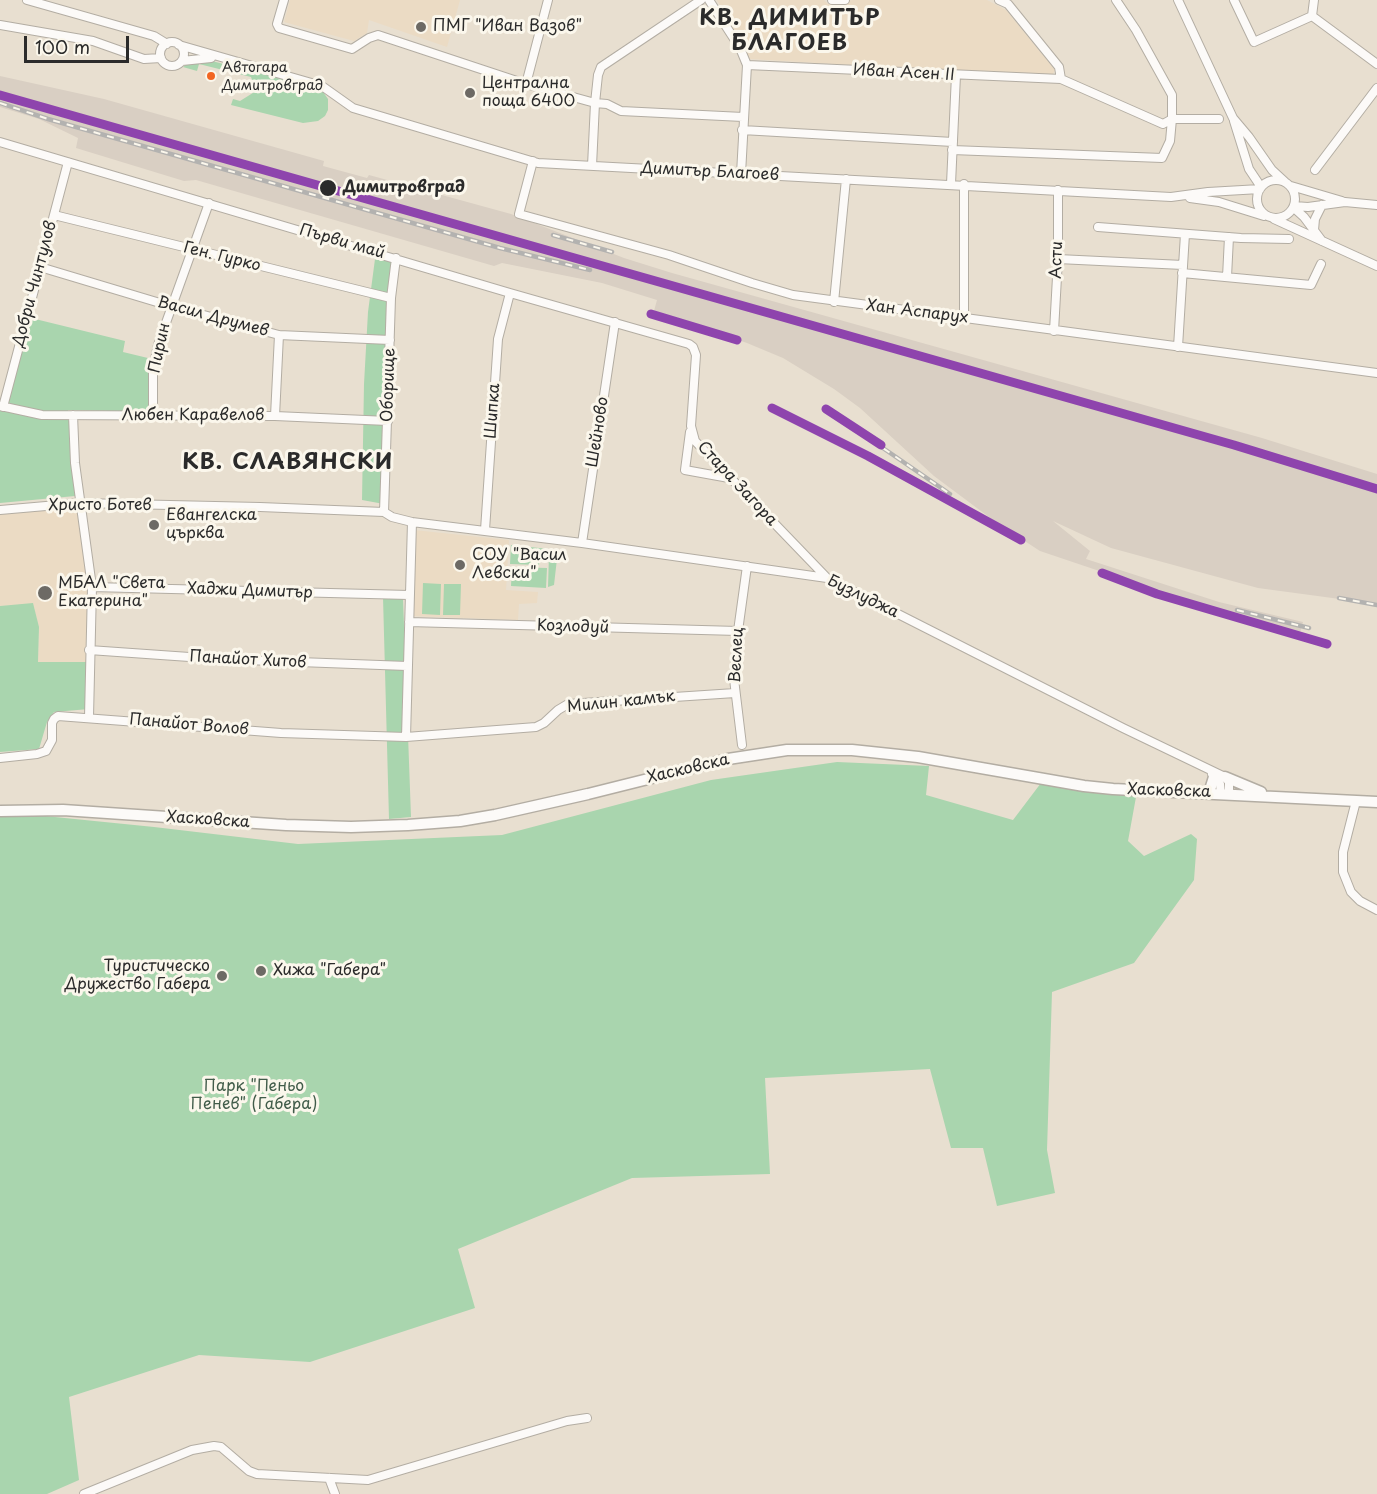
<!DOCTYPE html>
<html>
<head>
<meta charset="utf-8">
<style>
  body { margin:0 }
  #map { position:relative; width:1377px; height:1494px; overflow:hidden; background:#e8dfd0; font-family:"Playpen Sans",sans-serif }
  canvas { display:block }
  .scale { position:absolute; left:24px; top:36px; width:105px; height:27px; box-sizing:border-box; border:3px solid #2b2b2b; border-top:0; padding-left:8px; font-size:18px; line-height:21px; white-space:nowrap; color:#2b2b2b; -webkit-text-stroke:4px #fbf7ec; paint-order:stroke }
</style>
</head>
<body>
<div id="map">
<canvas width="1377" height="1494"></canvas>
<div class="scale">100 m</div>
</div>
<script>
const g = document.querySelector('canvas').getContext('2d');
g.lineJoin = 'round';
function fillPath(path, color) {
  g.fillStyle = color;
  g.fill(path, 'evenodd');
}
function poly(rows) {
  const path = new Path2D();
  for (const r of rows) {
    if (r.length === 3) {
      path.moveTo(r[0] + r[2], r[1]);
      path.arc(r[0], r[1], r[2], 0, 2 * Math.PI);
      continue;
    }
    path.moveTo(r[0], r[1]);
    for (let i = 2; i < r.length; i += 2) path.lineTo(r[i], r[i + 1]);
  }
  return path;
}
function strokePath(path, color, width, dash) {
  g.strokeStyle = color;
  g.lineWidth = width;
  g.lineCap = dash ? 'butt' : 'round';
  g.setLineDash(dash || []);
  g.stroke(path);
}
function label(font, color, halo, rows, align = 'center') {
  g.font = font + ' "Playpen Sans",sans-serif';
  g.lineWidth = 6;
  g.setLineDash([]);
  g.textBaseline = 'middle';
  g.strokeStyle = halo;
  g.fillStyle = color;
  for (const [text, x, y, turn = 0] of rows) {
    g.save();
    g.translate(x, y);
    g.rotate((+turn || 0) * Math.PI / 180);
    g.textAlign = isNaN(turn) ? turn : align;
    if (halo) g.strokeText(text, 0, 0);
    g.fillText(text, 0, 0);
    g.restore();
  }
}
fillPath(poly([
  [290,0,460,0,447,47,369,20,367,33,354,41,284,22],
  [717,0,824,0,828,4,853,0,987,0,1006,10,1055,70,1051,77,750,59],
  [76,505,89,582,88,662,38,662,39,627,33,604,0,606,0,512],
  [414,530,509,540,506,590,538,592,537,603,519,604,518,620,412,616]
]), '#ebdbc4');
fillPath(poly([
  [0,76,104,99,324,161,323,166,367,178,369,175,511,214,624,258,672,273,1262,438,1377,474,1377,604,1258,588,1111,548,1053,521,1090,551,1086,559,1219,602,1303,622,1299,636,1218,611,1040,551,997,523,934,476,860,408,834,389,783,358,747,343,654,311,657,300,602,283,502,263,494,266,196,180,184,181,76,148,78,138,39,119,0,107]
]), '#d9cfc3');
fillPath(poly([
  [208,60,321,89,328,99,328,110,325,116,318,121,303,123,231,105,233,99,240,101,256,91,251,77,199,64,197,71,183,67,190,62],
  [375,259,396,262,384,504,362,500,364,384,368,312],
  [31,318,125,341,123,352,152,359,149,412,68,410,75,496,0,503,0,409,5,410],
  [511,545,558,550,554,585,548,587,549,554,540,554,539,565,510,564],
  [512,567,547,568,546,588,511,586],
  [423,583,441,584,440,615,422,614],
  [444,584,461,584,460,615,443,615],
  [383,597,403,598,411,817,389,819],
  [33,603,39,627,38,662,88,662,89,709,54,712,47,722,39,749,0,752,0,606],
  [837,762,929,766,926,795,1013,820,1041,783,1058,784,1136,797,1128,841,1144,856,1191,834,1197,839,1194,880,1134,963,1052,992,1047,1150,1055,1193,997,1206,983,1148,951,1148,930,1069,765,1078,770,1174,632,1178,458,1249,475,1308,310,1362,199,1355,69,1397,79,1480,47,1494,0,1494,0,817,35,815,154,827,298,844,502,835,711,780]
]), '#a9d5ae');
const minor = poly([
  [27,0,154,36,167,44],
  [284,0,277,24,279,28,352,49,369,38,378,35,526,84,595,103,607,104,621,111,743,117],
  [709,0,740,48,747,65,741,174],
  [832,0,845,0],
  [999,0,1008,4,1059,67,1061,79,1163,124,1172,119,1172,95,1136,30,1116,0],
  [1178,0,1233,118,1249,137,1272,170,1285,182],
  [1234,0,1254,42,1312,16],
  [1312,16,1377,64],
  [1312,16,1314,0],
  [0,25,93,41,144,59,161,58],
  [172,54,12],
  [179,45,322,86,353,108,538,163,1171,197,1208,192,1260,189],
  [182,61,211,58],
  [747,65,1061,79],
  [526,84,548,0],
  [1234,121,1249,169,1261,187],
  [742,130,953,142],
  [0,142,510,293,689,344,693,347,696,355,691,426,695,441,827,578],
  [952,150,1162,158,1170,141,1172,119,1219,119],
  [533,161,519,214,669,255,752,283,793,295,1377,373],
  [592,166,595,103,598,75,601,67,701,0],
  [1315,170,1377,88],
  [1276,199,19],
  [951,184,956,75],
  [1291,186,1342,201],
  [1190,198,1219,202,1264,216],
  [1294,206,1308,207,1345,202,1377,205],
  [1294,208,1304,217,1322,241],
  [54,215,391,298],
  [1274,219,1377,266],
  [1098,227,1241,238,1289,239],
  [1314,230,1315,219,1322,205],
  [1058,259,1183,265],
  [40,267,170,306,279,335,390,340],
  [1182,273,1311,285,1321,264],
  [1227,277,1229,237],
  [834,302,846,179],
  [964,317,964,184],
  [1054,331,1058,259,1058,190],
  [1178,347,1185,234],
  [0,406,42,415,275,416,388,421],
  [3,407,68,162],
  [73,415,75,463,92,587,89,717],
  [153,415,153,369,158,345,209,203],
  [275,416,279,335],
  [690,432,685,470,729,478],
  [0,510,80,503,260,507,384,512,392,517,412,522,582,543,827,578,1123,728,1225,777,1229,782,1229,794],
  [384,512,391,298,396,258],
  [485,530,498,339,510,293],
  [582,543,615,322],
  [92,587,409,595],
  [409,622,738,631],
  [89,650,218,659,407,666],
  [406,737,412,522],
  [742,745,734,679,738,631,747,566],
  [0,758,37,754,46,751,52,740,52,723,54,719,58,716,281,733,406,737,536,727,544,723,558,710,568,704,735,693],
  [1212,774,1220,784,1221,794],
  [1356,801,1343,852,1343,872,1351,892,1360,901,1377,910],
  [329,1478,335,1494],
  [84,1494,192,1450,214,1446,221,1447,249,1471,257,1474,368,1480,567,1421,587,1418]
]);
const major = poly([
  [1225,777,1261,792],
  [1209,793,1214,777],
  [0,811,63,810,286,825,351,827,408,825,460,821,495,815,588,794,728,759,787,750,852,750,918,757,1084,786,1113,789,1377,802]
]);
strokePath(minor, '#b3ada3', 10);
strokePath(major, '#b3ada3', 13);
strokePath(minor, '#fcfaf8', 8);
strokePath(major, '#fcfaf8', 10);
const rail = poly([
  [0,95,1234,445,1377,489],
  [0,103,48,119,500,248,590,270],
  [553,235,612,252],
  [651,314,737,340],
  [772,408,868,456,1021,540],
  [826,409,950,494],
  [1102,573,1157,594,1327,644],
  [1339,598,1377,605],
  [1237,610,1309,628]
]);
strokePath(rail, '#b3b2b0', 4.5);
strokePath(rail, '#fbf7ec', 2, [7]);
strokePath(poly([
  [0,95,1234,445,1377,489],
  [651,314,737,340],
  [772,408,868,456,1021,540],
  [826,409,881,445],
  [1102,573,1157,594,1327,644]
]), '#8e44ad', 9);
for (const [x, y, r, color] of [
  [421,27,6,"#6d6a65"],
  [211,76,5,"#f26522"],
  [470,93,6,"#6d6a65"],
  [328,188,9,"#2b2b2b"],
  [154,525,6,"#6d6a65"],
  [460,565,6,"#6d6a65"],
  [45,593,8,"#6d6a65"],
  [261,971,6,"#6d6a65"],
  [222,976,6,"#6d6a65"]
]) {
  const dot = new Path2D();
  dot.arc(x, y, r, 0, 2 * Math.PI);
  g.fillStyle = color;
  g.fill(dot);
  strokePath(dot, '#fbf7ec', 2);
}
label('14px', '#2b2b2b', '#fbf7ec', [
  ["Автогара",222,68],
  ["Димитровград",222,86]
], 'left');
label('16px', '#2b2b2b', '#fbf7ec', [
  ["ПМГ \"Иван Вазов\"",433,27],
  ["Централна",482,84],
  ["поща 6400",482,102],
  ["Евангелска",166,516],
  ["църква",166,534],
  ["СОУ \"Васил",472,556],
  ["Левски\"",472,574],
  ["МБАЛ \"Света",58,584],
  ["Екатерина\"",58,602],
  ["Туристическо",210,967,"right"],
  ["Дружество Габера",210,985,"right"],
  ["Хижа \"Габера\"",273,971]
], 'left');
label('16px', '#2b2b2b', '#fbf7ec', [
  ["Иван Асен II",904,73,3],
  ["Димитър Благоев",710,172,3],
  ["Първи май",342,242,16],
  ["Ген. Гурко",222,257,14],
  ["Асти",1057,260,-88],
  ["Добри Чинтулов",35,284,-75],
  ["Хан Аспарух",917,312,7],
  ["Васил Друмев",213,317,15],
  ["Пирин",160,348,-78],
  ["Оборище",389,385,-88],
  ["Шипка",493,411,-86],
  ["Любен Каравелов",193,416],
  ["Шейново",598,432,-81],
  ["Стара Загора",737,484,47],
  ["Христо Ботев",100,506],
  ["Хаджи Димитър",250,591,2],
  ["Бузлуджа",863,597,26],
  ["Козлодуй",573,627,2],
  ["Веслец",737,655,-87],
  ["Панайот Хитов",248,660,3],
  ["Милин камък",621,702,-6],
  ["Панайот Волов",189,725,5],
  ["Хасковска",688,769,-13],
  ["Хасковска",1169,791,2],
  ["Хасковска",208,820,4]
]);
label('bold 16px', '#2b2b2b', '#fbf7ec', [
  ["Димитровград",343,188]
], 'left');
label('16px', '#415c4a', '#fbf7ec', [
  ["Парк \"Пеньо",254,1087],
  ["Пенев\" (Габера)",254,1105]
]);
g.letterSpacing = '1.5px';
label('bold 22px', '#2b2b2b', '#fbf7ec', [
  ["КВ. ДИМИТЪР",790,19],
  ["БЛАГОЕВ",790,44],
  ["КВ. СЛАВЯНСКИ",288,463]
]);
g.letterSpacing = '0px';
</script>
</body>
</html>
